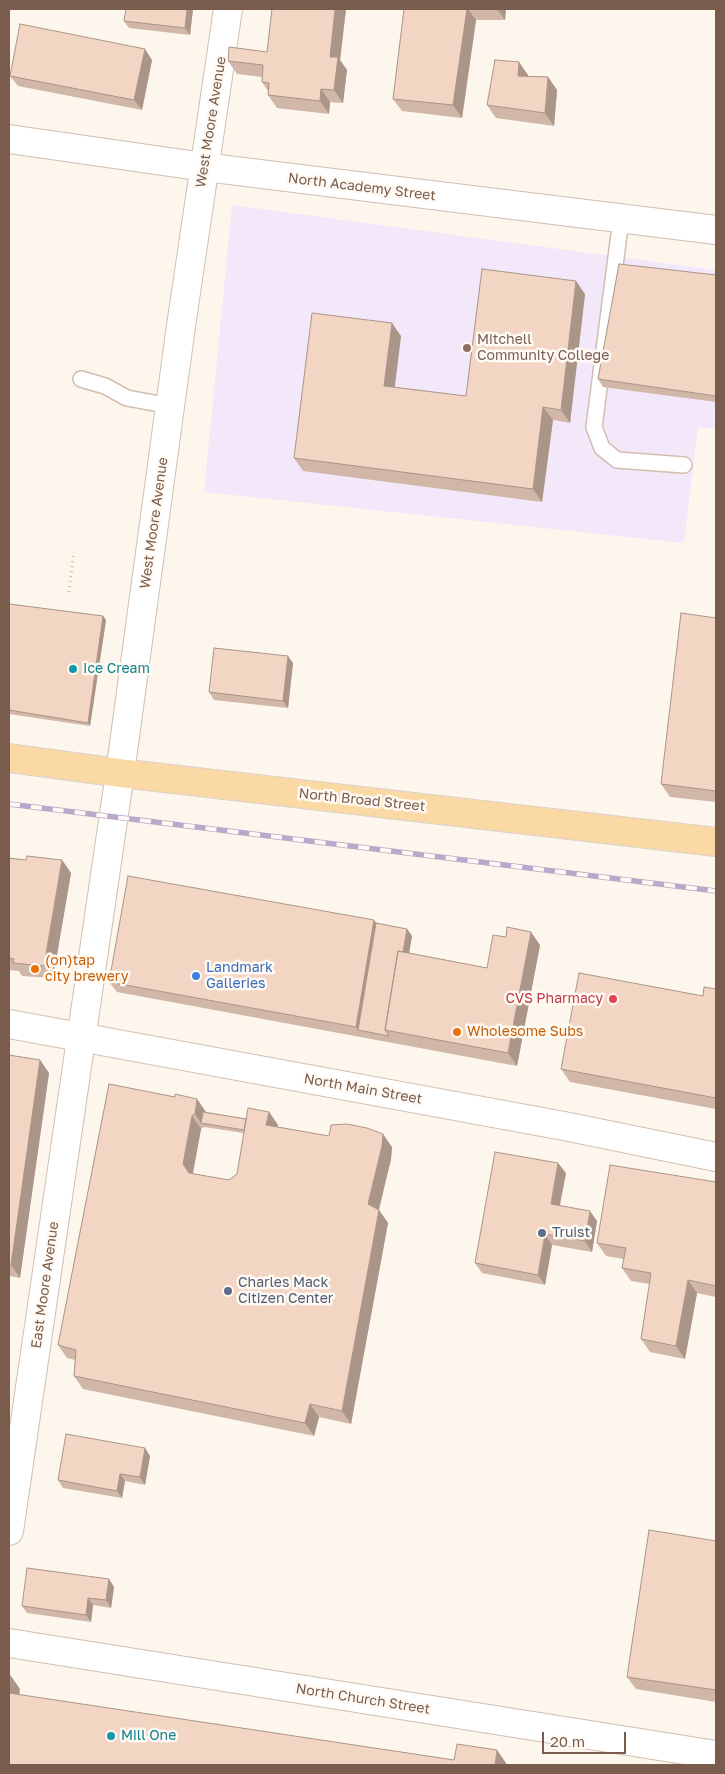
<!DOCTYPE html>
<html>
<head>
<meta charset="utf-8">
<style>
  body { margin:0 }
  #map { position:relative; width:725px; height:1774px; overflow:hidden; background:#fdf6ec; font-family:"Golos Text",sans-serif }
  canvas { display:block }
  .frame { position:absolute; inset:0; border:10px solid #7a5c4d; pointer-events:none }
  .scale { position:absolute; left:542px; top:1732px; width:84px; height:22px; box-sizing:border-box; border:2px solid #7a5c4d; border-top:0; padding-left:6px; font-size:15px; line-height:18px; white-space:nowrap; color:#7a5c4d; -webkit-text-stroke:4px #fffaf3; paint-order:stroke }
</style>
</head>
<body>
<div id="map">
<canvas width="725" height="1774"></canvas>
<div class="frame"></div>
<div class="scale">20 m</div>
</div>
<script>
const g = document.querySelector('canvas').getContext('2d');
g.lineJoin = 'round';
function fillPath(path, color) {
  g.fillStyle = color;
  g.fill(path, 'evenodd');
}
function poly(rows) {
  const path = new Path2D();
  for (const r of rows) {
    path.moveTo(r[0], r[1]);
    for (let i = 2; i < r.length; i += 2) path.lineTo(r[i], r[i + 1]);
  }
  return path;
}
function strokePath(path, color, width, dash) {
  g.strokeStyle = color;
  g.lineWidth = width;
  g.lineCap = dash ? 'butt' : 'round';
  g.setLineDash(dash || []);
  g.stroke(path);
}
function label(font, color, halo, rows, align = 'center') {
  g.font = font + ' "Golos Text",sans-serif';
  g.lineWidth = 5;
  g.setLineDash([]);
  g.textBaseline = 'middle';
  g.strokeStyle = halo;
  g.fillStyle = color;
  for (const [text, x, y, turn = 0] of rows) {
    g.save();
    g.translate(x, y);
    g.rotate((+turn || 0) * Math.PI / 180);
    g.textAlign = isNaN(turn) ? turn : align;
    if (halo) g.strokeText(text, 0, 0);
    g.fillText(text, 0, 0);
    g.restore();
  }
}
fillPath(poly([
  [232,205,716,270,716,428,698,427,684,543,204,492]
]), '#f3e8fa');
const lane = poly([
  [621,219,594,427,602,448,617,460,684,465],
  [81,379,105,386,127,398,170,406]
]);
const street = poly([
  [9,139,204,167,716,230],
  [9,1531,120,773,181,326,228,9],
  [9,1643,716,1755]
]);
const secondary = poly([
  [9,1024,564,1126,716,1157]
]);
const primary = poly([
  [9,758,120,773,716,842]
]);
strokePath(lane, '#d1beb0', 18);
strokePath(street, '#d1beb0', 30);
strokePath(secondary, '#d6c0b0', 30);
strokePath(primary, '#dad1cd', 30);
strokePath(poly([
  [69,592,74,552]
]), '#d9b8a5', 3, [1, 4]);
strokePath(lane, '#fff', 15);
strokePath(street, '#fff', 28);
strokePath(secondary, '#fff', 28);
strokePath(primary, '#fbd9a5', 28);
const rail = poly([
  [9,804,716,891]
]);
strokePath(rail, '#b9a8c9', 5.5);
strokePath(rail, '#fffaf3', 4, [11]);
fillPath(poly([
  [126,9,193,9,190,35,129,28,124,21],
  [272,9,357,9,357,10,346,9,340,60,347,70,343,103,330,102,329,114,277,108,268,95,268,91,262,82,262,77,237,74,228,61,267,52],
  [404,9,506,9,505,20,476,20,462,118,402,111,393,99],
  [152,60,142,110,18,86,10,76],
  [528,75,528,76,548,77,557,90,554,126,496,118,487,105],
  [716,275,716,402,603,387,598,379],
  [585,294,570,423,553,420,542,502,303,471,294,458,401,336,395,387,466,396],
  [9,604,103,616,106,620,90,726,9,714],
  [716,618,716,802,670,797,661,784],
  [293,663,288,708,214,700,209,692],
  [9,858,26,860,62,860,71,873,53,978,22,976,19,971,9,970],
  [374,920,376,923,407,929,412,936,409,953,487,968,540,945,517,1066,117,992,109,982],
  [716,989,716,1109,570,1082,561,1069,703,996],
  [9,1055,40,1060,49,1073,20,1278,9,1276],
  [109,1084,206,1112,246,1119,269,1112,278,1125,277,1127,392,1147,391,1159,379,1210,388,1223,351,1424,319,1417,314,1436,83,1389,74,1376,75,1360,67,1358,58,1345],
  [204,1127,244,1133,237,1174,229,1180,193,1174,201,1129],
  [566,1173,560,1205,597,1221,592,1252,552,1245,545,1285,482,1273,475,1263],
  [716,1182,716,1297,697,1293,685,1359,650,1352,641,1339,650,1284,631,1281,622,1268,624,1259,606,1256,597,1243],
  [150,1456,145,1485,125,1481,122,1498,63,1488,58,1480],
  [716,1541,716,1702,636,1689,627,1677],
  [109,1579,114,1587,111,1608,93,1605,91,1622,27,1613,22,1606]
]), '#d1b7a8');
fillPath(poly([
  [187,9,193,9,190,35,185,28],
  [335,9,346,9,340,60,347,70,343,103,334,90,330,57],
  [467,9,468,9,476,20,462,118,453,105],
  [497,9,506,9,505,20],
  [145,49,152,60,142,110,134,100],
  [519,62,528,75,527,89,518,76],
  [548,77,557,90,554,126,545,113],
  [321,89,330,102,329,114,320,101],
  [576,281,585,294,570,423,561,410],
  [392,323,401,336,393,399,384,386],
  [543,407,553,420,542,502,533,489],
  [103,616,106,620,90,726,88,723],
  [288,656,293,663,288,708,283,701],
  [62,860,71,873,53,978,44,966],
  [374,920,382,931,358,1030,356,1027],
  [407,929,412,936,396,1032,390,1031],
  [531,932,540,945,517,1066,508,1053],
  [40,1060,49,1073,20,1278,11,1265],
  [197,1099,206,1112,204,1123,201,1123,195,1114],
  [269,1112,278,1125,275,1138,266,1125],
  [192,1116,201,1129,192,1177,183,1164],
  [383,1134,392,1147,391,1159,377,1217,368,1204],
  [558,1163,566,1173,558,1214,551,1204],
  [379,1210,388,1223,351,1424,342,1411],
  [590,1211,597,1221,592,1252,585,1241],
  [545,1234,552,1245,545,1285,538,1275],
  [688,1280,697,1293,685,1359,676,1346],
  [310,1404,319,1417,314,1436,305,1423],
  [145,1448,150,1456,145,1485,140,1477],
  [120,1474,125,1481,122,1498,117,1491],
  [109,1579,114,1587,111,1608,106,1600],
  [88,1598,93,1605,91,1622,86,1615],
  [11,1676,20,1689,18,1706,9,1693],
  [497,1750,506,1763,506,1765,495,1765]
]), '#aa9588');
const building = poly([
  [126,9,187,9,185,28,124,21,126,9],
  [272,9,335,9,330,57,338,57,334,90,321,89,320,101,268,95,269,83,262,82,263,65,228,61,229,47,267,52,272,9],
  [404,9,467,9,453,105,393,99,404,9],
  [20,24,145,49,134,100,10,76,20,24],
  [495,60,519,62,518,76,548,77,545,113,487,105,495,60],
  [619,264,716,275,716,396,598,379,619,264],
  [482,269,576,281,561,410,543,407,533,489,294,458,312,313,392,323,384,386,466,396,482,269],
  [9,604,103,616,88,723,9,710,9,604],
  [681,613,716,618,716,791,661,784,681,613],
  [214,648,288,656,283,701,209,692,214,648],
  [27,856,62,860,44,966,13,963,14,959,9,958,9,858,26,860,27,856],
  [128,876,374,920,356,1027,109,982,128,876],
  [376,923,407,929,403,952,398,951,385,1030,389,1036,358,1030,376,923],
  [507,927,531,932,508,1053,385,1030,398,951,487,968,493,935,506,937,507,927],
  [579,973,703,996,704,987,716,989,716,1098,561,1069,579,973],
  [9,1055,40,1060,11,1265,9,1265,9,1055],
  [109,1084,175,1097,175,1094,197,1099,195,1114,192,1116,183,1164,189,1173,229,1180,237,1174,248,1108,269,1112,266,1125,329,1136,331,1125,347,1124,367,1128,383,1134,382,1146,368,1204,379,1210,342,1411,310,1404,305,1423,74,1376,76,1350,58,1345,109,1084],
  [203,1112,246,1119,244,1130,201,1123,203,1112],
  [495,1152,558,1163,551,1204,590,1211,585,1241,545,1234,538,1275,475,1263,495,1152],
  [610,1165,716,1182,716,1286,688,1280,676,1346,641,1339,651,1273,622,1268,626,1248,597,1243,610,1165],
  [66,1434,145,1448,140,1477,120,1474,117,1491,58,1480,66,1434],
  [649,1530,716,1541,716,1690,627,1677,649,1530],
  [27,1568,109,1579,106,1600,88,1598,86,1615,22,1606,27,1568],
  [9,1676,11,1676,9,1693,454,1760,457,1744,497,1750,495,1765,9,1765,9,1676]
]);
fillPath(building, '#f3d5c3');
strokePath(building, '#aa9588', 1);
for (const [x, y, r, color] of [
  [467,348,5,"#8d6e63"],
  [73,669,5,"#0f9aa8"],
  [35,969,5,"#e8710a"],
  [196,976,5,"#3f7fe0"],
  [613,999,5,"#e0444e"],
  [457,1032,5,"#e8710a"],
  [542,1233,5,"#5c6f8a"],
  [228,1291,5,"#5c6f8a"],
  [111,1736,5,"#0f9aa8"]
]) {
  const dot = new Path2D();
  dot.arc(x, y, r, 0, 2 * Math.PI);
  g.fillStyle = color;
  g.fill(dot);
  strokePath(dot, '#fffaf3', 2);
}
label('14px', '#7a5c4d', '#fffaf3', [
  ["West Moore Avenue",211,122,-81],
  ["North Academy Street",362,187,7],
  ["West Moore Avenue",154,523,-82],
  ["North Broad Street",362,800,6],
  ["North Main Street",363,1089,10],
  ["East Moore Avenue",45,1285,-82],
  ["North Church Street",363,1699,9]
]);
label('14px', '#785e54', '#fffaf3', [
  ["Mitchell",477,340],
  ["Community College",477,356]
], 'left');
label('14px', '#0d838f', '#fffaf3', [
  ["Ice Cream",83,669],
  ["Mill One",121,1736]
], 'left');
label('14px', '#c56008', '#fffaf3', [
  ["(on)tap",45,961],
  ["city brewery",45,977],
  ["Wholesome Subs",467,1032]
], 'left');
label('14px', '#366cbe', '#fffaf3', [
  ["Landmark",206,968],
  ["Galleries",206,984]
], 'left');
label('14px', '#be3a42', '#fffaf3', [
  ["CVS Pharmacy",603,999]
], 'right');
label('14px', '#4e5e75', '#fffaf3', [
  ["Truist",552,1233],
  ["Charles Mack",238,1283],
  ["Citizen Center",238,1299]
], 'left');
</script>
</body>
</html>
